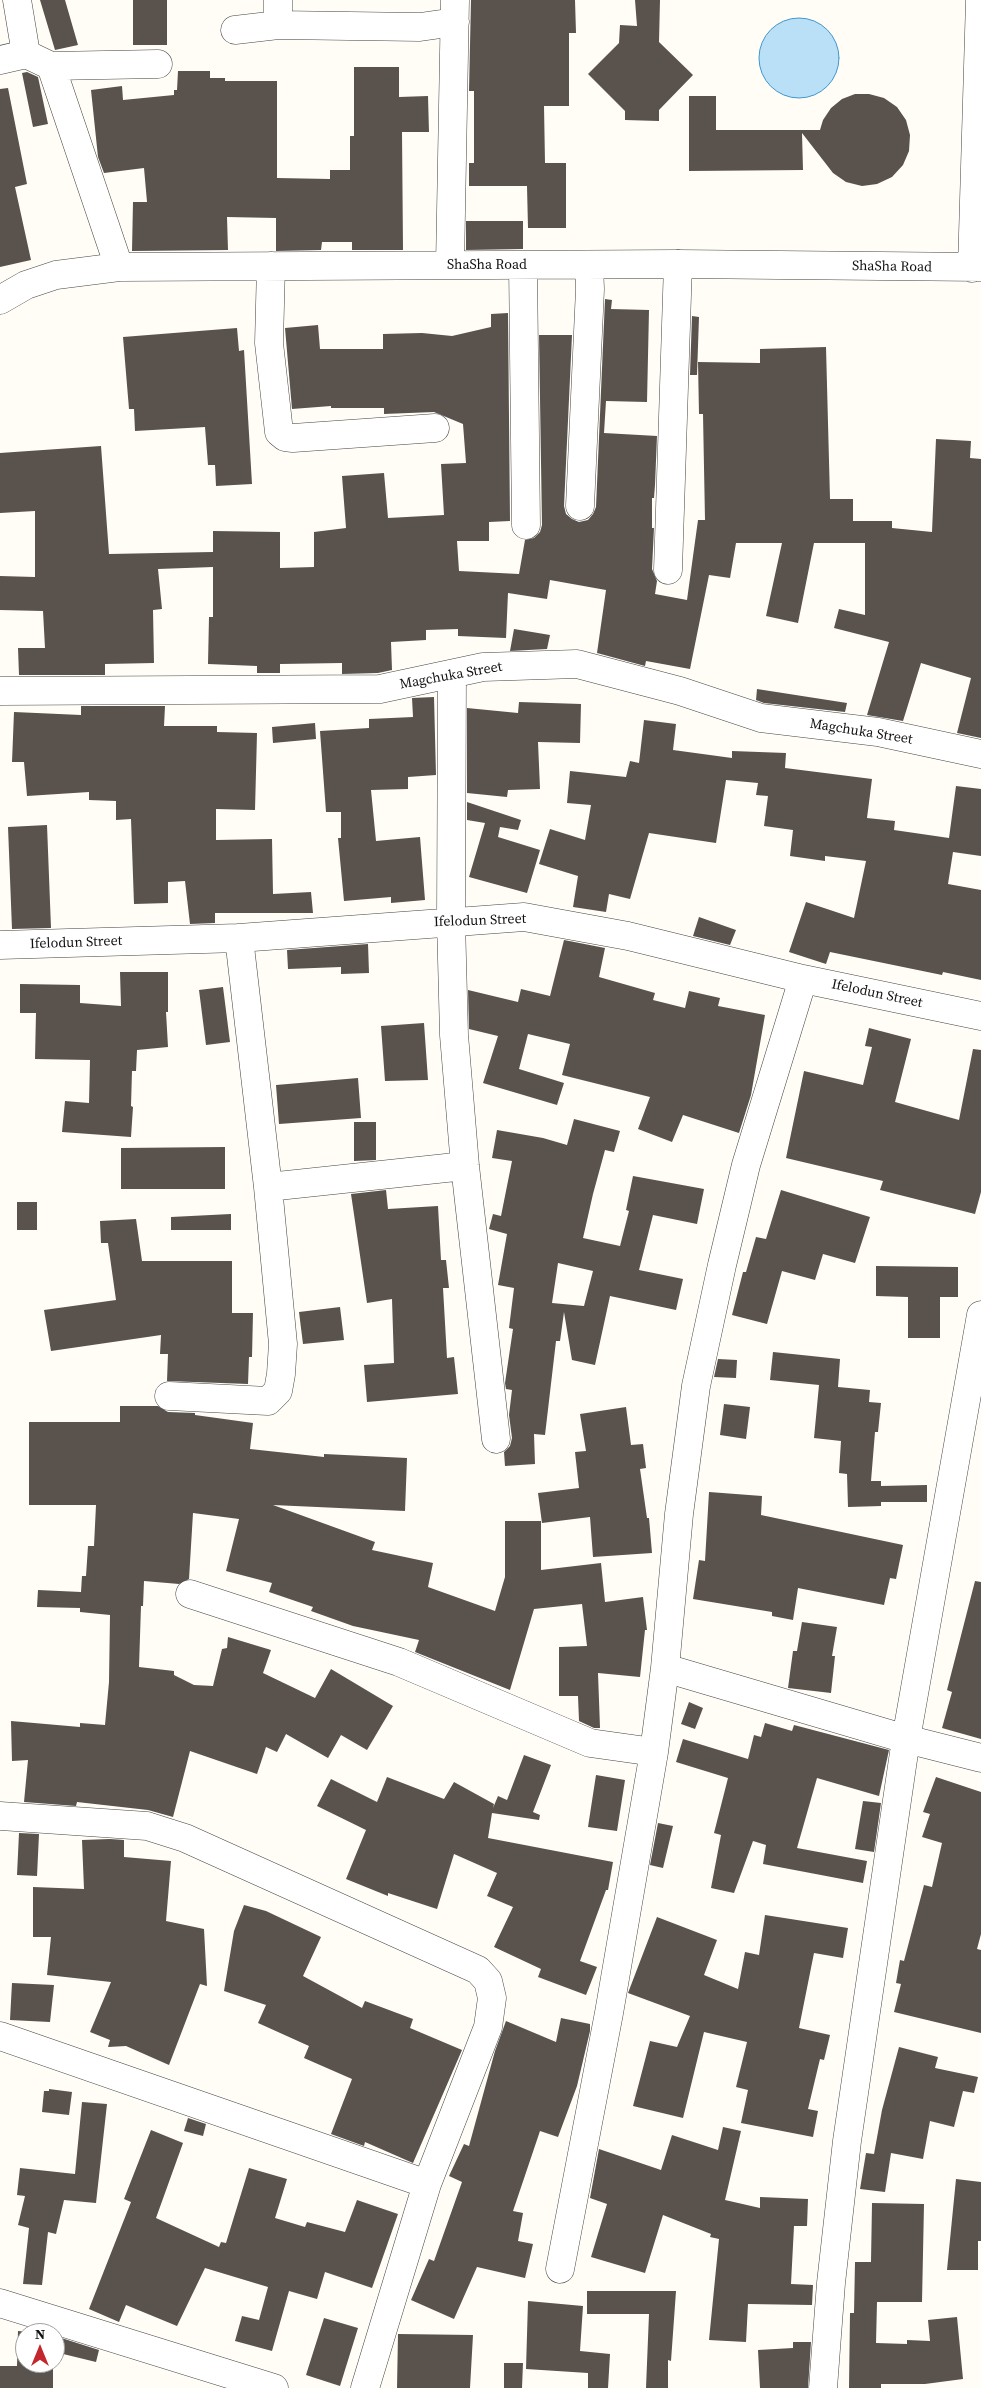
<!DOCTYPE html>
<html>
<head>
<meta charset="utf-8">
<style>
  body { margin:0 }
  #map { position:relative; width:981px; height:2388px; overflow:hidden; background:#fffdf5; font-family:"Source Serif 4",serif }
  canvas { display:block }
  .north { position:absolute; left:15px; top:2323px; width:50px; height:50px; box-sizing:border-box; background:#fff; border:1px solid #a0a0a0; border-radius:50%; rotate:0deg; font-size:14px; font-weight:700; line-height:20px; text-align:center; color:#111 }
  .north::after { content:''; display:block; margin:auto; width:18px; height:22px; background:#c4262e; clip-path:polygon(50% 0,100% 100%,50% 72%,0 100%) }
</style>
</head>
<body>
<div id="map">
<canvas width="981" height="2388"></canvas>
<div class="north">N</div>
</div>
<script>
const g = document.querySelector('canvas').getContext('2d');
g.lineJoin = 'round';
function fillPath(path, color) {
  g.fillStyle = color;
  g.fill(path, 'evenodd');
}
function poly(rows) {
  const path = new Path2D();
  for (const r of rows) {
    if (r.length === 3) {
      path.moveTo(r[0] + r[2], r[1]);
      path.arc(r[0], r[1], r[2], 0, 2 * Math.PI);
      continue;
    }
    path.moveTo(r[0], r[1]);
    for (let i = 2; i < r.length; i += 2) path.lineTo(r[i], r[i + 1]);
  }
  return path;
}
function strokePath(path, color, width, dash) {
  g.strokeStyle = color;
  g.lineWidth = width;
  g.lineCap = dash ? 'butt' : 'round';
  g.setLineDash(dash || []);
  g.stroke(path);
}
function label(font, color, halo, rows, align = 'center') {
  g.font = font + ' "Source Serif 4",serif';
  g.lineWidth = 5;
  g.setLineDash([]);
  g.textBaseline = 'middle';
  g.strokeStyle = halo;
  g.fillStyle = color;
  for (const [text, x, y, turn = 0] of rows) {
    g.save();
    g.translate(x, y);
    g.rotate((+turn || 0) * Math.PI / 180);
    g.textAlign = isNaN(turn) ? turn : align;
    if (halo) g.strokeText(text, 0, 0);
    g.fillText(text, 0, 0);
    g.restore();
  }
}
const water = poly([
  [799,58,40]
]);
fillPath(water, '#b9e0f7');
strokePath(water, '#3f96cf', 1);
fillPath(poly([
  [40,0,65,0,78,45,55,50],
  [133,0,167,0,167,45,133,45],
  [471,0,575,0,576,33,569,33,569,106,544,106,545,163,566,163,566,228,528,228,527,186,469,186,469,163,474,163,474,91,469,91],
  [635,0,660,0,659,42,693,75,659,110,659,121,625,120,625,111,588,74,619,43,620,25,637,26],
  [354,67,399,67,399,97,428,96,429,132,402,132,403,250,352,250,352,242,322,242,321,250,276,251,276,218,227,217,228,250,132,251,133,202,147,202,144,168,104,173,98,157,91,90,122,86,123,100,174,95,174,90,177,90,178,71,210,71,210,78,225,78,225,81,277,81,277,178,330,179,330,170,350,170,350,136,354,136],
  [27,72,38,77,48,124,33,127,22,73],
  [8,88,27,184,15,187,31,260,0,267,0,89],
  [855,94,869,94,884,98,897,107,906,120,910,135,909,151,903,165,892,177,877,184,862,186,846,182,833,173,802,133,803,170,689,171,689,96,716,96,716,130,820,130,823,120,831,108,842,99],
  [466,221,523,221,523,249,466,250],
  [605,299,612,300,611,309,649,310,647,402,606,401,604,433,657,436,655,485,654,498,652,498,652,528,654,528,652,569,657,581,655,594,687,600,698,520,705,520,703,414,699,414,698,362,760,363,760,349,826,347,830,499,853,499,853,521,892,521,892,528,932,532,936,439,971,441,970,458,981,459,981,738,957,733,971,678,921,663,903,721,867,715,889,642,834,628,839,609,865,615,865,543,814,543,798,623,766,616,782,543,736,543,730,578,709,575,690,669,646,661,645,666,597,653,606,590,550,580,547,599,508,593,506,638,458,636,458,629,426,630,426,640,391,642,392,670,378,673,342,674,342,663,280,664,280,673,257,673,257,666,208,664,209,617,213,617,213,567,158,569,162,609,153,610,154,663,105,664,105,675,19,675,18,648,45,648,43,611,0,610,0,576,35,577,35,511,0,513,0,453,101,446,109,554,213,552,213,531,280,532,280,568,314,567,314,532,346,528,342,476,384,473,388,518,444,515,441,464,466,463,463,424,434,412,384,414,384,408,331,408,331,406,292,409,285,328,318,325,320,349,383,349,383,334,422,333,452,336,491,327,491,314,508,313,510,521,489,522,489,541,457,541,459,571,519,574,525,540,534,538,540,532,542,525,539,335,572,335,564,506,566,514,572,519,579,522,588,520,593,514,596,507],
  [692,316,699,317,697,375,690,375],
  [237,328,239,351,244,350,252,484,216,486,215,465,208,465,205,427,135,431,134,409,129,409,123,337],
  [514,629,550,635,547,649,510,651],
  [757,689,847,703,845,712,764,703,756,700],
  [434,697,436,775,408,777,408,789,371,790,376,841,420,837,425,900,391,903,391,897,344,901,338,838,341,838,341,812,326,812,320,731,369,728,369,719,413,717,412,698],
  [519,702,581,704,580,743,538,742,540,789,508,790,507,797,467,793,467,708,518,713],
  [81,706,165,706,164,726,217,726,217,732,257,733,255,810,216,809,216,840,272,839,273,894,311,892,313,913,215,913,215,923,190,924,185,881,168,882,168,903,134,904,131,819,116,820,116,801,89,800,89,792,27,796,24,762,12,762,14,712,81,715],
  [644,720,676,724,673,750,732,758,732,751,786,753,785,768,872,779,867,818,895,821,894,830,949,838,956,786,981,789,981,856,953,852,948,884,981,890,981,980,943,972,942,975,830,952,826,964,789,952,806,902,854,918,866,861,825,856,825,861,790,856,793,830,764,826,768,796,756,795,758,783,726,780,716,843,649,833,630,899,609,894,606,912,573,907,578,876,539,864,550,829,585,840,591,805,567,803,570,771,626,777,630,761,639,763],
  [315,723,316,739,273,743,272,727],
  [467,802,521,820,518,830,500,827,498,837,540,850,527,893,469,877,485,823,467,820],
  [47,825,51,928,12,929,8,827],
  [699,917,736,930,730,945,693,936],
  [564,940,605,948,599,977,655,993,653,1000,685,1008,689,991,720,998,718,1006,765,1015,751,1095,739,1133,683,1115,672,1142,638,1129,650,1097,562,1075,570,1044,528,1034,519,1069,564,1083,557,1105,483,1083,498,1036,469,1029,468,990,518,1002,521,989,550,996],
  [368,944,369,973,341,974,341,967,288,969,287,950],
  [120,972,168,972,168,1012,166,1012,168,1047,137,1050,136,1071,132,1071,131,1106,133,1107,131,1137,62,1132,65,1101,89,1103,90,1060,35,1059,36,1013,20,1013,20,984,80,985,80,1003,121,1006],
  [223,987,230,1042,206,1045,199,990],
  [424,1023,428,1080,385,1081,381,1026],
  [869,1028,911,1039,895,1102,959,1120,973,1049,981,1050,981,1192,975,1214,880,1190,883,1181,786,1158,804,1071,863,1085,872,1047,865,1046],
  [358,1078,361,1118,279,1124,276,1085],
  [574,1119,620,1131,614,1152,605,1150,593,1194,583,1238,620,1246,629,1211,626,1210,633,1176,704,1189,697,1224,653,1215,639,1270,683,1279,676,1310,610,1296,595,1365,572,1360,564,1312,560,1341,556,1341,545,1435,534,1434,535,1464,505,1466,504,1452,510,1446,512,1438,509,1415,512,1390,506,1389,505,1383,513,1329,509,1328,514,1288,498,1285,507,1234,489,1229,493,1214,501,1216,512,1161,492,1158,497,1130,543,1138,567,1145],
  [558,1263,593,1271,584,1306,552,1303],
  [354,1122,376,1122,376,1160,354,1161],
  [225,1147,225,1189,121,1189,121,1148],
  [386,1190,388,1209,438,1206,441,1260,446,1260,449,1288,443,1288,447,1358,454,1357,458,1394,367,1402,364,1365,394,1363,392,1299,367,1303,351,1194],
  [781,1190,870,1217,855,1263,823,1254,815,1280,782,1271,767,1324,732,1315,743,1272,746,1272,756,1237,766,1239],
  [17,1202,37,1202,37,1230,17,1230],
  [231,1214,231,1230,171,1230,171,1217],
  [136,1219,142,1261,232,1261,232,1313,253,1313,252,1357,249,1357,248,1384,167,1381,168,1354,160,1354,161,1335,51,1351,44,1310,116,1300,108,1243,101,1243,100,1221],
  [876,1266,958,1267,958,1297,940,1297,940,1338,908,1338,908,1297,876,1296],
  [340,1307,344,1340,303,1344,299,1312],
  [773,1352,840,1359,838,1387,870,1390,869,1402,881,1403,878,1432,875,1432,871,1481,881,1481,881,1486,927,1485,927,1502,881,1502,881,1506,848,1507,847,1474,839,1473,841,1441,814,1438,819,1385,770,1380],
  [718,1359,737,1360,736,1378,714,1377],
  [724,1404,750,1407,746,1439,720,1435],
  [120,1406,158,1406,168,1412,195,1413,195,1415,253,1423,250,1449,324,1457,324,1454,407,1458,405,1511,273,1505,375,1542,372,1550,433,1563,428,1587,495,1611,505,1577,505,1521,541,1521,541,1570,601,1563,605,1602,643,1597,647,1630,645,1630,640,1677,598,1673,600,1728,594,1728,579,1721,578,1696,559,1696,559,1647,587,1646,582,1604,534,1609,510,1690,415,1652,419,1640,353,1626,311,1611,313,1607,269,1592,272,1583,226,1571,239,1519,193,1513,189,1579,179,1584,144,1581,143,1606,141,1606,139,1667,174,1671,174,1675,194,1685,213,1686,222,1649,227,1648,228,1637,271,1650,263,1673,315,1698,331,1669,393,1706,367,1750,341,1735,328,1758,286,1734,277,1752,266,1747,257,1774,190,1751,173,1817,148,1810,77,1802,76,1806,24,1802,28,1760,12,1761,11,1721,80,1727,80,1723,105,1725,109,1682,110,1615,80,1612,80,1608,37,1607,38,1590,81,1592,82,1576,86,1576,88,1546,94,1546,96,1505,29,1505,29,1422,120,1422],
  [626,1407,631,1445,643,1444,646,1468,640,1469,647,1518,649,1518,652,1553,593,1557,590,1517,542,1523,538,1493,579,1488,575,1452,586,1451,580,1414],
  [709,1492,762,1496,761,1515,903,1545,896,1579,890,1578,884,1605,798,1588,793,1620,772,1616,772,1612,693,1599,699,1560,705,1561],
  [975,1581,981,1582,981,1739,942,1728,952,1692,947,1690],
  [802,1622,837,1627,832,1656,835,1656,831,1693,788,1688,793,1651,797,1651],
  [689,1702,703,1708,695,1729,681,1724],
  [765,1723,792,1731,794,1725,889,1750,879,1796,817,1778,797,1848,867,1861,863,1883,763,1864,766,1845,753,1841,734,1893,711,1888,721,1835,714,1833,728,1778,676,1762,683,1739,748,1759,754,1735,761,1737],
  [524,1755,551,1765,533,1812,540,1815,539,1820,492,1813,488,1838,613,1862,608,1890,606,1890,580,1961,597,1967,586,1995,538,1977,541,1969,494,1947,513,1907,487,1896,497,1873,454,1854,437,1909,388,1893,388,1896,346,1879,366,1830,317,1806,331,1779,377,1802,387,1777,444,1799,454,1782,494,1804,493,1808,498,1796,507,1800],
  [596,1775,625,1780,617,1831,588,1827],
  [936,1777,981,1792,981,1934,977,1949,981,1950,981,2033,894,2012,901,1984,896,1983,900,1960,904,1961,924,1885,932,1887,942,1843,922,1837,930,1814,923,1812],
  [863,1801,881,1803,874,1852,855,1849],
  [658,1823,673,1826,663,1868,650,1865],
  [19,1833,39,1834,37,1876,17,1875],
  [110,1839,124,1840,124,1857,171,1861,166,1921,204,1929,207,1986,200,1984,169,2065,126,2046,108,2047,110,2040,90,2032,111,1982,47,1975,51,1937,33,1937,33,1887,84,1889,82,1840],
  [244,1905,266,1911,321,1937,303,1976,362,2008,365,2001,413,2019,410,2028,462,2050,413,2163,365,2142,364,2146,331,2134,352,2079,304,2058,309,2046,258,2023,266,2005,224,1991,234,1931],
  [765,1915,848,1928,843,1958,814,1953,799,2028,830,2035,824,2060,820,2059,808,2109,818,2111,813,2137,741,2123,748,2090,736,2087,747,2042,704,2032,683,2118,633,2106,650,2041,677,2047,690,2016,628,1993,657,1917,717,1940,704,1975,738,1989,745,1952,759,1955],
  [12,1983,54,1985,50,2022,10,2020],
  [561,2018,590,2024,590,2031,577,2086,558,2137,540,2131,513,2211,523,2213,518,2241,533,2244,525,2278,477,2267,454,2319,411,2300,429,2259,434,2261,462,2182,449,2176,464,2144,469,2146,495,2051,506,2021,556,2042],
  [899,2047,938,2057,935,2068,978,2077,974,2093,963,2091,954,2127,930,2121,923,2159,891,2153,885,2192,860,2189,866,2153,874,2154,882,2110],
  [49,2089,72,2092,69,2115,42,2112,44,2091,49,2091],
  [82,2102,107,2104,96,2203,64,2200,56,2234,48,2232,42,2285,23,2284,29,2228,18,2225,25,2196,17,2195,20,2168,75,2174],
  [188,2118,206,2124,203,2136,184,2131],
  [723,2127,741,2131,725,2200,760,2208,760,2197,808,2199,807,2226,794,2226,791,2284,813,2285,812,2305,748,2304,746,2342,709,2340,719,2239,710,2237,711,2234,663,2215,645,2273,591,2257,607,2204,590,2198,599,2149,661,2170,672,2135,718,2150],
  [151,2130,183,2143,156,2218,219,2247,221,2242,226,2243,249,2168,287,2179,275,2218,305,2227,307,2222,345,2232,357,2200,398,2214,372,2288,325,2272,317,2299,289,2291,272,2351,235,2341,242,2316,259,2320,268,2287,205,2268,177,2326,126,2305,119,2322,89,2309,131,2202,124,2199],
  [956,2179,981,2182,981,2241,978,2241,978,2270,947,2270],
  [872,2203,924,2204,922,2302,877,2302,876,2343,907,2344,907,2340,930,2341,928,2320,957,2317,963,2379,925,2384,881,2384,881,2388,849,2388,850,2313,854,2313,855,2262,871,2262],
  [587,2291,676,2291,671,2361,668,2360,668,2388,646,2388,649,2314,587,2314],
  [528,2301,583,2306,580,2351,610,2354,608,2388,588,2388,588,2373,526,2369],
  [324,2318,358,2328,340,2386,306,2375],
  [18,2331,44,2333,25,2333,25,2363,53,2363,53,2388,0,2388,0,2366,17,2366],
  [398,2334,473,2335,470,2388,397,2388],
  [55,2336,99,2350,96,2362,55,2352],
  [793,2342,811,2342,808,2388,760,2388,758,2350,793,2348],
  [504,2363,523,2363,522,2388,504,2388]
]), '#5a524d');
const minor = poly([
  [17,0,26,54],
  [278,25,278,0],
  [235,30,278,25,420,27,455,22],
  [0,60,26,54,51,66,158,64],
  [51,66,119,267],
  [450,265,455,0],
  [523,265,526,525],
  [271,266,269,343,279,432,285,437,293,438,435,428],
  [972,268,980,0],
  [0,300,26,285,56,275,119,267,678,264,981,267],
  [580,506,590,289,589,265],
  [668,570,678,264],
  [452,674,451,921,454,1035,465,1166,496,1439],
  [0,691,380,689,483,667,577,664,680,691,761,718,878,732,981,754],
  [0,945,239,938,524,917,628,936,803,979,981,1016],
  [268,1187,465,1166],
  [169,1396,268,1401,278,1391,281,1374,283,1344,268,1187,239,938],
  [190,1594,399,1662,590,1743,654,1752],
  [665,1668,906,1739,981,1758],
  [0,1816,147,1826,185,1838,478,1970,488,1981,492,1998,488,2027,427,2184,365,2388],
  [0,2036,427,2184],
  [560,2269,609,2013,654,1752,665,1668,679,1514,696,1386,722,1265,746,1165,803,979],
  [0,2303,274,2388],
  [823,2388,831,2283,847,2141,906,1739,981,1315]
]);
strokePath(minor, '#444', 29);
strokePath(minor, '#fff', 28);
label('14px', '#111', '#fff', [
  ["ShaSha Road",487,265],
  ["ShaSha Road",892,267,1],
  ["Magchuka Street",451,676,-10],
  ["Magchuka Street",861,732,9],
  ["Ifelodun Street",480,921,-2],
  ["Ifelodun Street",76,943,-2],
  ["Ifelodun Street",877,994,12]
]);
</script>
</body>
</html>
